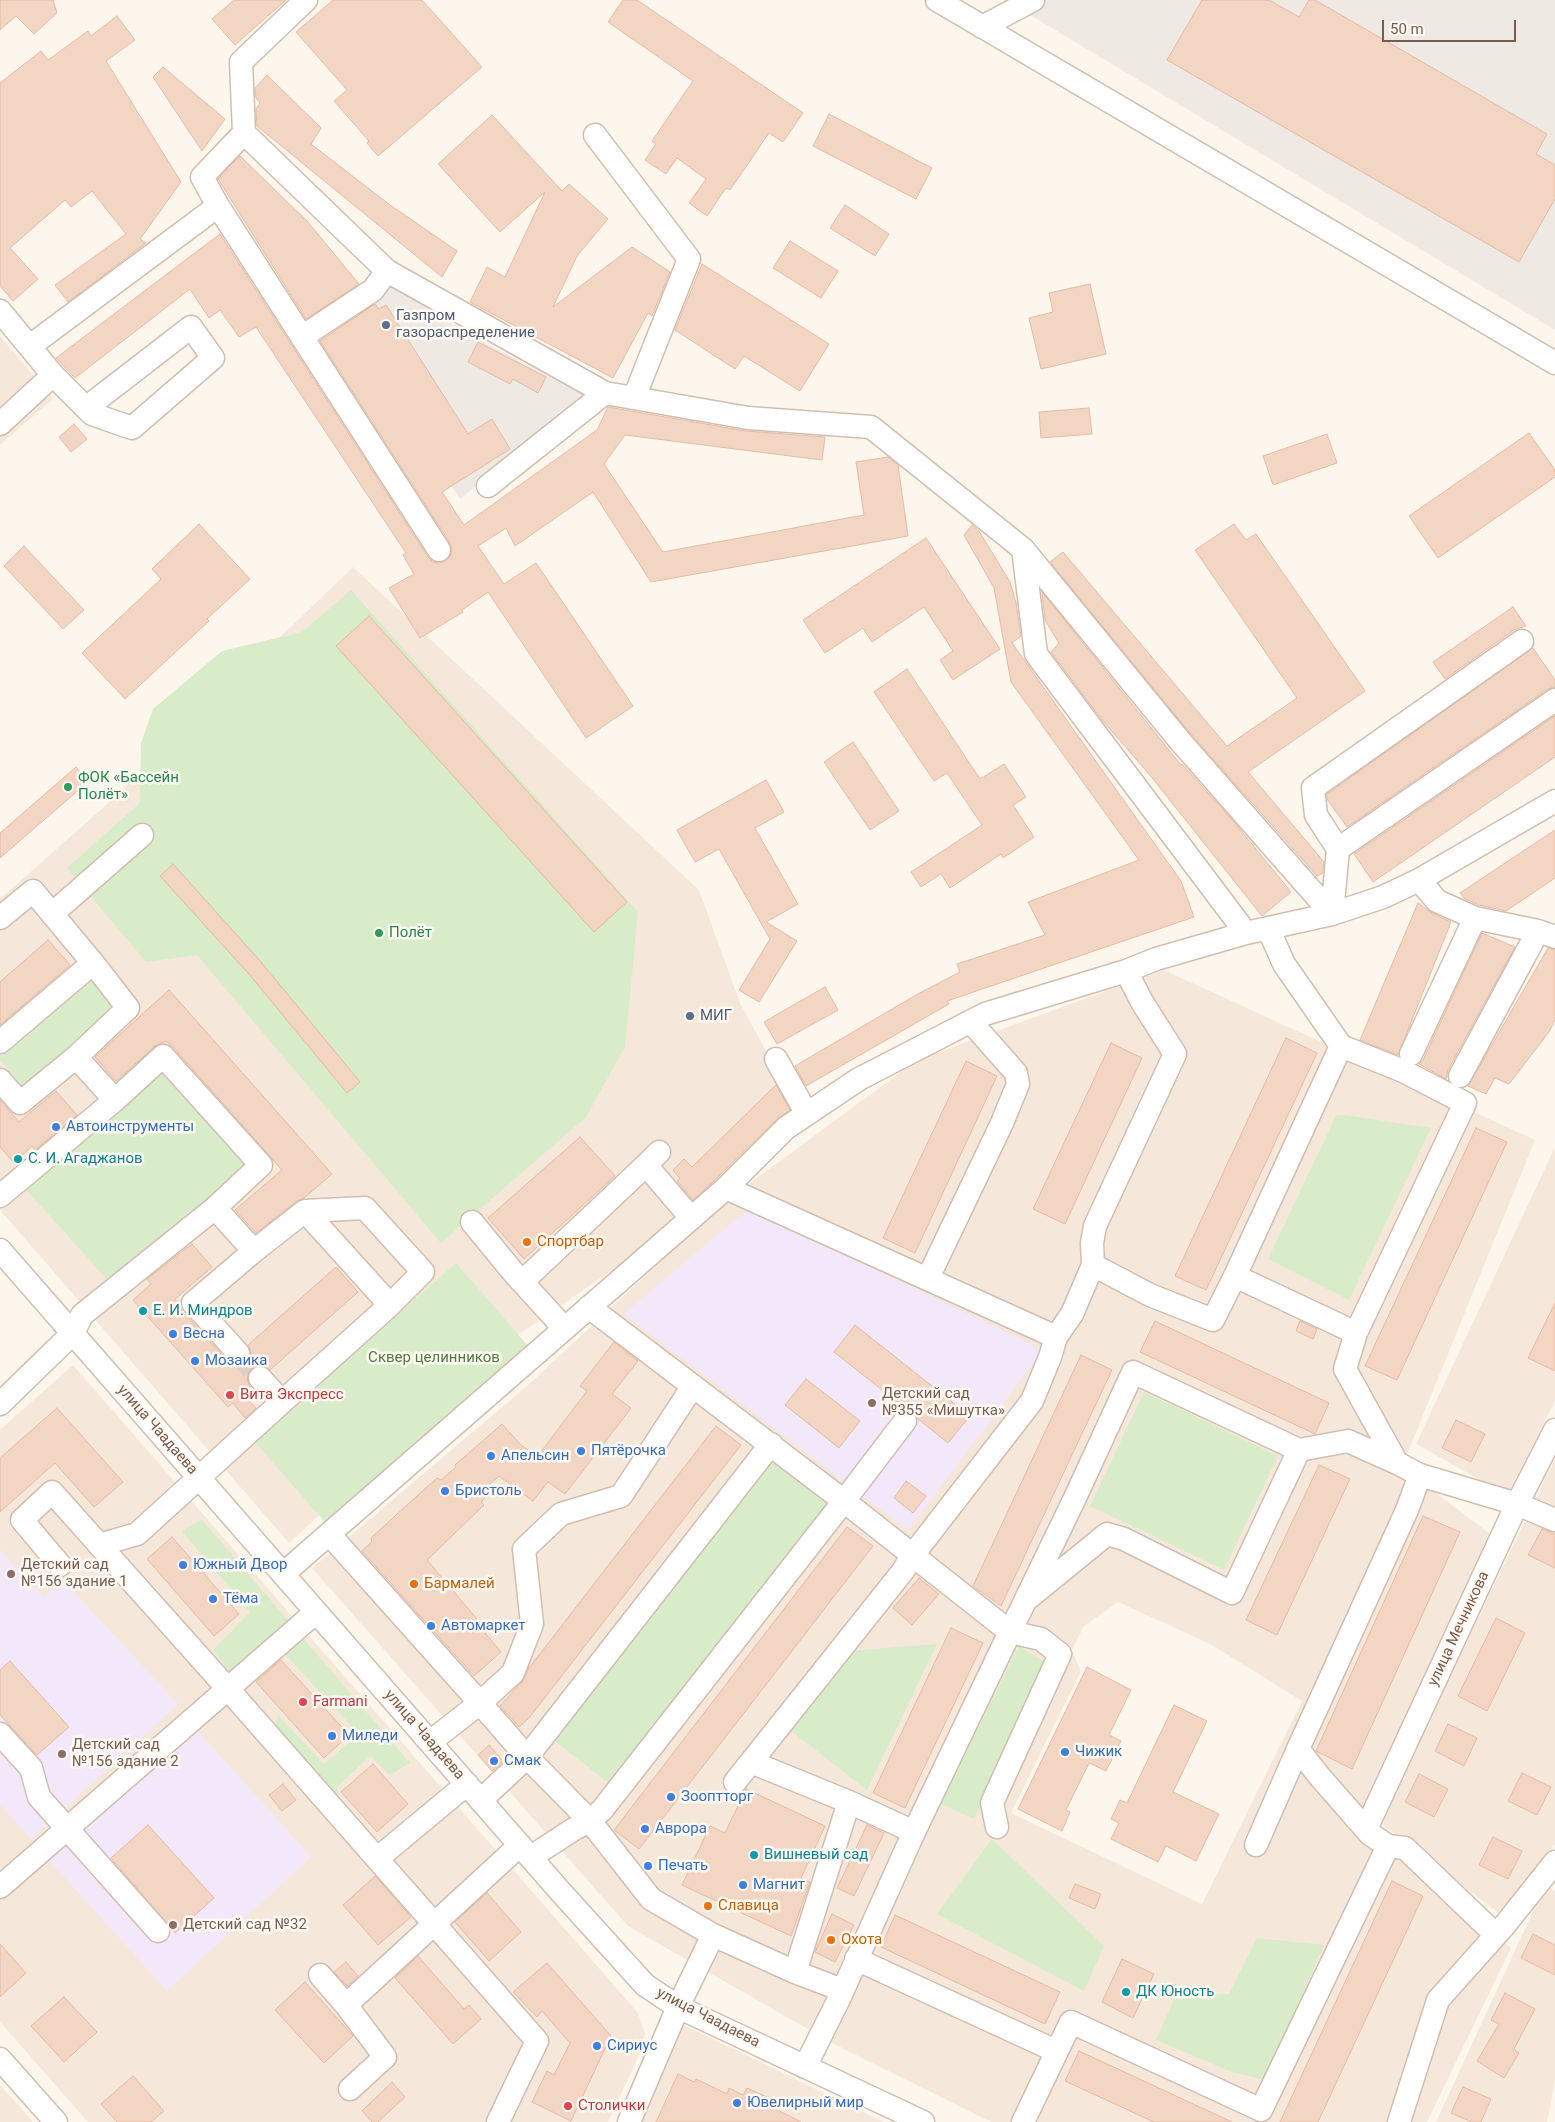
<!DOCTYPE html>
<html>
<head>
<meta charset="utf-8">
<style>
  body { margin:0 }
  #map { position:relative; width:1555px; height:2122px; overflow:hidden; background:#fdf6ec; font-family:Roboto,sans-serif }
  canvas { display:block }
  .scale { position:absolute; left:1382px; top:20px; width:134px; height:22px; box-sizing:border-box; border:2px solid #7a5c4d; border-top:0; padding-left:6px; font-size:15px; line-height:18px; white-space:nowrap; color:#7a5c4d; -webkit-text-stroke:4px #fffaf3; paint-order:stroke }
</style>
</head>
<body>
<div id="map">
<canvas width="1555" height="2122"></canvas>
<div class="scale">50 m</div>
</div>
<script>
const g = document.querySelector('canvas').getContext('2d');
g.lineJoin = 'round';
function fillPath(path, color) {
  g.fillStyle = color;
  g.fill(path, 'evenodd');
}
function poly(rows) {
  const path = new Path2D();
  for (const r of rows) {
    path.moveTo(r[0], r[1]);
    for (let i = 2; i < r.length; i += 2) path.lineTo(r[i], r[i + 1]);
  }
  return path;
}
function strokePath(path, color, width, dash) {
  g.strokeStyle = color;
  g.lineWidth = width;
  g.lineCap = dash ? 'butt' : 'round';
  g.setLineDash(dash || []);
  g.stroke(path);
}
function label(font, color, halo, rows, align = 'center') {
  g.font = font + ' Roboto,sans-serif';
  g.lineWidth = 5;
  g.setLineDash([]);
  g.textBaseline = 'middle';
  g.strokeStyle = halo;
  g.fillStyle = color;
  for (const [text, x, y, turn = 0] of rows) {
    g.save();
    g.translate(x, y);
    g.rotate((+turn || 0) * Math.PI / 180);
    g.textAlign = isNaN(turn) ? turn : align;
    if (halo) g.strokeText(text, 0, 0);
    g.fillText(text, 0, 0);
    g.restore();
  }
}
fillPath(poly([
  [0,336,53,399,0,445],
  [353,567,699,890,740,1003,799,1112,672,1229,505,1344,289,1543,0,1210,0,899,105,806],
  [1164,970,1535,1140,1402,1467,1490,1534,1360,1817,1379,1828,1511,1948,1427,2122,991,2122,832,2043,628,1926,312,1568,527,1386,727,1200,917,1060],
  [1118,1602,1212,1645,1302,1701,1202,1904,1011,1813,1081,1671,1072,1650,1084,1626],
  [1555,1147,1555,1401,1507,1495,1416,1444],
  [73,1365,638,2013,645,2034,639,2055,608,2122,88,2122,0,2022,0,1430],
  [1555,1459,1555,1844,1505,1918,1379,1822],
  [1546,1883,1555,1892,1555,2080,1547,2122,1436,2122],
  [680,2023,884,2122,633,2122],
  [0,2085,33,2122,0,2122]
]), '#f5e8da');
fillPath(poly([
  [1005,0,1555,0,1555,330],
  [393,284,474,337,587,396,460,499,343,319]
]), '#efe9e4');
fillPath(poly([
  [748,1209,1030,1344,1041,1353,908,1530,624,1314],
  [0,1550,43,1597,63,1580,178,1704,31,1839,0,1804],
  [198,1731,311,1857,167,1991,47,1858]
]), '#f3e8fa');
fillPath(poly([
  [351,590,638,912,625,1047,586,1117,441,1243,197,955,146,962,67,868,140,803,141,743,153,709,222,651,302,632],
  [88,975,117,1010,24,1088,0,1060,0,1049],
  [163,1062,252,1166,112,1285,21,1184],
  [1337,1114,1431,1128,1349,1300,1268,1259],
  [456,1263,530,1348,329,1527,255,1442],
  [1144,1392,1278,1456,1224,1570,1090,1506],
  [773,1454,834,1502,615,1788,551,1738],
  [202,1520,410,1763,390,1775,370,1756,337,1787,340,1809,275,1731,278,1715,324,1764,359,1734,283,1652,243,1688,213,1650,250,1612,182,1531],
  [937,1644,867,1790,790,1730,848,1651],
  [1019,1646,1046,1663,974,1819,941,1804],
  [992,1839,1104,1946,1084,1991,937,1914],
  [1257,1938,1324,1945,1265,2080,1232,2072,1156,2040,1176,1995,1229,1994]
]), '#d8ecc9');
const building = poly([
  [0,0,53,0,57,13,34,34,16,16,0,30,0,0],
  [234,0,286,0,235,45,212,19,234,0],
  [333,0,422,0,482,67,378,156,367,143,369,141,334,101,347,90,296,32,333,0],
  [623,0,637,0,803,113,783,142,769,133,730,190,726,188,707,216,689,203,706,179,677,158,666,174,645,160,656,144,652,141,693,81,608,22,623,0],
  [1202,0,1269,0,1299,17,1309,0,1315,0,1547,134,1536,154,1555,165,1555,199,1519,262,1167,60,1202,0],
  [117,16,135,40,106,61,181,182,140,239,146,243,68,302,55,285,126,234,92,191,71,207,65,200,10,248,38,279,13,301,0,286,0,83,41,51,48,60,88,31,91,36,117,16],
  [163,67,225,119,202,151,153,77,163,67],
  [267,75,321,128,311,144,390,205,457,251,442,277,257,126,256,109,260,103,256,98,255,88,267,75],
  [829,114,932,168,916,199,813,146,829,114],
  [492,115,562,191,569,184,608,219,577,256,553,307,632,247,670,272,652,316,648,313,613,378,470,302,487,267,505,277,545,192,500,232,438,164,492,115],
  [240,156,307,221,359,284,306,319,218,179,240,156],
  [845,205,889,234,875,256,830,228,845,205],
  [220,234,428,557,433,562,439,563,446,561,450,556,452,550,450,543,320,341,375,304,379,309,386,305,468,434,492,419,510,449,442,492,464,525,597,430,608,407,746,431,825,437,822,460,625,435,604,464,663,552,864,515,856,462,888,457,898,465,908,536,651,582,593,492,515,546,506,528,478,546,504,584,536,563,633,706,586,738,488,592,462,610,463,612,420,638,389,588,414,574,403,555,406,553,256,327,239,337,220,310,209,318,190,289,75,378,56,358,220,234],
  [790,241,838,271,821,298,773,268,790,241],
  [702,264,829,344,800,391,744,356,735,369,675,330,702,264],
  [1090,284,1106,354,1041,369,1029,318,1053,312,1049,293,1090,284],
  [478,342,546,377,538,393,513,379,510,384,468,362,478,342],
  [1089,408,1092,434,1041,438,1039,412,1089,408],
  [74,424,87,439,71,452,59,437,74,424],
  [1529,433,1555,470,1555,477,1438,558,1409,516,1529,433],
  [1327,434,1337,463,1273,485,1263,456,1327,434],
  [199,524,250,579,207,619,209,621,125,699,82,653,161,579,152,569,199,524],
  [1234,524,1246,540,1256,534,1365,691,1248,772,1324,862,1323,873,1317,876,1190,733,1050,562,1063,552,1227,746,1297,698,1195,550,1234,524],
  [972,525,979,531,1010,582,1016,603,1021,636,1012,643,1181,881,1194,917,947,1001,949,1004,806,1086,795,1066,916,995,960,972,957,964,1045,935,1028,902,1139,860,1011,682,994,588,964,535,972,525],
  [926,538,1000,649,953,680,940,660,953,651,924,607,872,642,863,628,825,653,803,620,926,538],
  [24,546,84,610,63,629,4,566,24,546],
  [1042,592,1181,765,1182,764,1234,822,1291,892,1262,916,1149,774,1102,720,1051,652,1059,643,1045,620,1042,592],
  [1513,607,1526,626,1514,630,1445,679,1433,662,1513,607],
  [369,616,627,902,594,932,336,646,369,616],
  [1533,648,1555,680,1555,687,1548,689,1347,827,1327,799,1327,794,1533,648],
  [907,669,980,779,1004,764,1026,797,1013,805,1034,837,1003,858,1001,854,950,888,941,874,921,887,911,872,982,825,947,773,934,781,874,692,907,669],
  [1555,716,1555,757,1373,882,1354,854,1555,716],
  [853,742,899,811,870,830,824,762,853,742],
  [76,767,89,781,0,858,0,833,76,767],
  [766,780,784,812,755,828,798,904,766,922,797,941,759,1002,739,990,770,939,719,849,695,862,677,830,766,780],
  [1555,830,1555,878,1506,911,1479,905,1465,899,1460,893,1555,830],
  [173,864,261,962,360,1082,347,1093,248,973,160,876,173,864],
  [1418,903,1432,913,1451,922,1398,1055,1360,1040,1418,903],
  [1482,933,1515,947,1448,1070,1446,1079,1419,1064,1423,1060,1482,933],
  [48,940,70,965,0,1025,0,982,48,940],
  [1548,948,1555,950,1555,1020,1549,1032,1509,1084,1495,1078,1486,1094,1468,1086,1548,948],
  [825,987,838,1010,777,1044,764,1022,825,987],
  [169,990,332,1174,304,1198,297,1201,256,1233,235,1210,282,1170,173,1047,166,1041,155,1046,116,1081,95,1057,169,990],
  [1286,1038,1317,1053,1206,1290,1175,1276,1286,1038],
  [1111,1043,1142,1058,1065,1224,1033,1209,1111,1043],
  [966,1061,997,1076,915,1253,883,1238,966,1061],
  [776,1085,790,1110,777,1119,717,1178,693,1200,677,1181,680,1179,673,1170,684,1159,692,1167,776,1085],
  [56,1091,77,1115,35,1150,32,1146,14,1163,0,1147,0,1100,19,1122,56,1091],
  [1476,1128,1507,1142,1397,1380,1365,1366,1476,1128],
  [580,1137,615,1176,524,1259,488,1218,580,1137],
  [192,1244,212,1267,175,1299,183,1312,228,1362,234,1366,241,1366,247,1362,251,1357,251,1351,248,1345,336,1267,358,1292,270,1370,263,1365,257,1365,251,1369,248,1374,247,1380,250,1387,243,1394,256,1408,245,1418,233,1403,228,1407,133,1300,151,1284,147,1279,192,1244],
  [1555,1303,1555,1371,1528,1358,1555,1303],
  [1155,1321,1329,1403,1315,1434,1140,1352,1155,1321],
  [1300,1321,1317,1329,1313,1339,1296,1331,1300,1321],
  [855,1325,970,1416,948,1443,917,1418,913,1411,905,1408,834,1352,855,1325],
  [614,1342,638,1361,612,1394,631,1408,565,1494,548,1482,533,1501,499,1476,480,1493,485,1498,481,1502,484,1505,427,1560,477,1619,475,1621,501,1652,474,1676,362,1551,372,1542,371,1538,407,1505,437,1478,441,1480,456,1467,455,1465,502,1424,520,1444,537,1457,587,1391,580,1386,614,1342],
  [1081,1355,1112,1370,1001,1606,973,1586,1081,1355],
  [806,1379,860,1421,839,1448,785,1405,806,1379],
  [57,1408,123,1482,94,1507,55,1463,0,1512,0,1458,57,1408],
  [1456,1420,1485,1434,1471,1462,1442,1448,1456,1420],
  [716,1426,741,1445,529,1718,519,1727,500,1706,522,1682,529,1668,716,1426],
  [1319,1465,1350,1479,1277,1635,1246,1620,1319,1465],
  [906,1481,926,1496,913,1513,894,1498,906,1481],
  [1423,1516,1460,1532,1352,1769,1316,1751,1423,1516],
  [847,1527,873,1546,639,1849,614,1830,847,1527],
  [1542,1529,1555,1534,1555,1568,1528,1555,1542,1529],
  [172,1537,239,1614,214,1636,147,1559,172,1537],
  [919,1578,939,1594,912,1625,893,1608,919,1578],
  [1496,1618,1525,1633,1487,1711,1458,1696,1496,1618],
  [951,1628,983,1643,905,1808,873,1793,951,1628],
  [281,1660,349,1735,324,1758,256,1682,281,1660],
  [10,1661,69,1727,37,1755,0,1715,0,1670,10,1661],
  [1087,1667,1131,1690,1109,1735,1121,1741,1106,1771,1089,1763,1066,1810,1070,1812,1062,1831,1018,1809,1087,1667],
  [1174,1705,1207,1721,1173,1792,1219,1814,1196,1861,1166,1846,1158,1862,1111,1839,1119,1823,1111,1819,1120,1800,1127,1803,1174,1705],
  [1448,1724,1477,1738,1464,1766,1435,1751,1448,1724],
  [489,1745,503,1761,492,1771,478,1755,489,1745],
  [373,1764,408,1804,377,1832,341,1792,373,1764],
  [1522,1773,1551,1787,1537,1815,1508,1801,1522,1773],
  [1419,1774,1448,1789,1434,1817,1405,1802,1419,1774],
  [283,1784,296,1800,282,1811,269,1795,283,1784],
  [746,1789,825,1826,801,1878,810,1882,791,1936,682,1885,710,1826,725,1833,746,1789],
  [148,1825,214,1898,175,1933,111,1858,148,1825],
  [867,1825,884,1833,854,1896,837,1888,867,1825],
  [1493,1837,1522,1851,1508,1879,1479,1865,1493,1837],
  [375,1876,411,1917,378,1945,343,1905,375,1876],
  [1392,1881,1423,1896,1318,2122,1280,2122,1392,1881],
  [1075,1884,1101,1894,1095,1909,1069,1898,1075,1884],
  [487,1893,521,1932,489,1961,455,1922,487,1893],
  [832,1914,854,1925,835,1962,815,1952,832,1914],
  [895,1915,1060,1992,1045,2024,881,1947,895,1915],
  [1533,1934,1555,1945,1555,1975,1521,1958,1533,1934],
  [0,1944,26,1973,0,1997,0,1944],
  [418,1956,464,2009,469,2005,481,2019,453,2044,395,1978,418,1956],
  [1122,1959,1154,1974,1133,2018,1102,2002,1122,1959],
  [346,1962,358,1976,347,1986,334,1972,346,1962],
  [547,1963,611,2036,571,2121,532,2102,547,2071,554,2075,570,2043,542,2011,537,2017,513,1992,547,1963],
  [305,1982,353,2036,324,2063,275,2010,305,1982],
  [1505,1993,1535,2009,1514,2049,1519,2053,1504,2078,1477,2061,1499,2024,1491,2020,1505,1993],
  [64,1997,97,2032,64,2062,31,2026,64,1997],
  [1079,2051,1176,2096,1232,2122,1154,2122,1065,2081,1079,2051],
  [678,2074,694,2082,696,2079,727,2094,729,2088,743,2095,747,2088,780,2103,777,2110,801,2122,656,2122,678,2074],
  [133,2076,164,2111,151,2122,117,2122,101,2104,133,2076],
  [392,2082,405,2097,378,2122,372,2122,362,2111,392,2082],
  [1463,2087,1491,2099,1481,2122,1472,2122,1451,2113,1463,2087]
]);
fillPath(building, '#f3d5c3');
strokePath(building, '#e6bba3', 1);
strokePath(poly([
  [238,1353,260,1378]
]), '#dcd0c4', 22, [22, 11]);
const minor = poly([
  [937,0,1555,363],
  [982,27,1033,0],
  [244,133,241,62,306,0],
  [595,135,689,259,634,398],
  [218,206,302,337,373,290,387,271],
  [0,311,53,375,92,414,132,428,213,358,191,327,86,408],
  [302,337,439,550],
  [30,346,218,206,202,177,244,133,387,271,605,393,748,418,871,427,1023,549,1036,654,1246,933],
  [0,424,53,375],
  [488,486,605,393],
  [1023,549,1180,741,1332,914],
  [1338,849,1316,815,1313,788,1522,641],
  [52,914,142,835],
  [1332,914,1338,849,1555,700],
  [0,918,33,891,93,963,0,1042],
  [1475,918,1538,931,1555,937],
  [1268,928,1284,964,1341,1046,1235,1276,1356,1333,1345,1369,1397,1463,1420,1475,1407,1510,1298,1749,1320,1777,1370,1834,1388,1846,1405,1848,1495,1934],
  [1341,1046,1403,1071,1465,1103,1356,1333],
  [1411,1054,1475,918,1437,901,1419,880],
  [76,1057,128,1008,93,963],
  [776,1059,807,1114],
  [1460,1076,1538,931],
  [0,1080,20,1103,76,1057,115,1100],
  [659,1152,646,1165,691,1218],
  [726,1188,1056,1337],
  [0,1196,115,1100,163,1056,261,1165,215,1208,82,1315,73,1333,0,1404],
  [215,1208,254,1251,193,1303,238,1353],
  [305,1211,390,1305],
  [472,1222,513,1272,564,1328],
  [0,1250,559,1890,645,1985,678,2007,923,2122],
  [254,1251,305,1211,365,1208,423,1272,390,1305,282,1402],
  [1093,1265,1150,1295,1213,1320,1235,1276],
  [928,1278,1002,1123,1018,1084,1016,1073,971,1022],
  [522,1282,646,1165],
  [589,1307,844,1501,1010,1632,914,1832,839,1999,805,2067],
  [693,1386,621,1496,561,1514,524,1549,532,1624,513,1673,480,1703,527,1757,771,1444],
  [1299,1450,1348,1441,1397,1463],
  [1420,1475,1517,1504,1555,1520],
  [329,1534,480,1703,430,1742],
  [99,1545,137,1534,282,1402,260,1378],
  [60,1565,22,1520,52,1492,228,1689,537,2041,498,2122],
  [283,1574,726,1188,786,1128,859,1079,985,1014,1126,971,1156,959,1246,933,1332,914,1383,897,1419,880,1555,801],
  [0,1734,31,1768,39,1797,158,1931],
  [751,1762,849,1802,795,1972],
  [735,1782,903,1571,912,1556,1032,1401,1050,1357,1056,1337,1072,1314,1093,1265,1092,1243,1095,1226,1175,1054,1142,1002,1126,971],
  [481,1800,527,1757,590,1821,602,1810,844,1501,905,1421],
  [849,1802,914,1832],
  [997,1827,992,1803,1060,1654,1041,1639,1010,1632,1074,1500,1133,1372,1299,1450,1232,1593,1124,1539,1107,1534,1026,1600],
  [1366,1829,1517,1504,1555,1430],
  [1256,1845,1298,1749],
  [531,1857,574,1829,590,1821,651,1899,713,1935,795,1972,842,1990],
  [378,1858,467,1784],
  [0,1887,316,1612],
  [856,1959,1056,2051],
  [320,1975,346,2005],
  [0,2059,56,2122],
  [350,2089,385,2057,346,2005,520,1845],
  [629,2122,678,2007,713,1935],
  [1023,2122,1071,2022,1261,2110,1388,1846],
  [1399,2122,1438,2000,1504,1926,1555,1862]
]);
strokePath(minor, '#d1beb0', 25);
strokePath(minor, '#fff', 22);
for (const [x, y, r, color] of [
  [386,325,5,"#5c6f8a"],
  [68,787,5,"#2e9e5b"],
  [379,933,5,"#2e9e5b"],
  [690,1016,5,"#5c6f8a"],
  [56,1127,5,"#3f7fe0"],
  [18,1159,5,"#0f9aa8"],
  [527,1242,5,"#e8710a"],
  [143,1311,5,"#0f9aa8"],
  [173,1334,5,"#3f7fe0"],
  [195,1361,5,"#3f7fe0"],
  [230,1395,5,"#e0444e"],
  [872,1403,5,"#8d6e63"],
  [581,1451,5,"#3f7fe0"],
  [491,1456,5,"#3f7fe0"],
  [445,1491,5,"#3f7fe0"],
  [183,1565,5,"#3f7fe0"],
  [11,1574,5,"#8d6e63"],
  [414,1584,5,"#e8710a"],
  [213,1599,5,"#3f7fe0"],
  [431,1626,5,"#3f7fe0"],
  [303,1702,5,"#e0444e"],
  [332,1736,5,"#3f7fe0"],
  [1065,1752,5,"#3f7fe0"],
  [62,1754,5,"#8d6e63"],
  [494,1761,5,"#3f7fe0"],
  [671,1797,5,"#3f7fe0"],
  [645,1829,5,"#3f7fe0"],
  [754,1855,5,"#0f9aa8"],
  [648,1866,5,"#3f7fe0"],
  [743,1885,5,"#3f7fe0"],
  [708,1906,5,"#e8710a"],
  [173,1925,5,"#8d6e63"],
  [831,1940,5,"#e8710a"],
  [1126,1992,5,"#0f9aa8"],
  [597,2046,5,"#3f7fe0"],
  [737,2103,5,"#3f7fe0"],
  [568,2106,5,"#e0444e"]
]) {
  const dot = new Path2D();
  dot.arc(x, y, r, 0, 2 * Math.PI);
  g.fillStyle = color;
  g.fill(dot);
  strokePath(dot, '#fffaf3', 2);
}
label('15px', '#4e5e75', '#fffaf3', [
  ["Газпром",396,316],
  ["газораспределение",396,333],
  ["МИГ",700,1016]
], 'left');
label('15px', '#27864d', '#fffaf3', [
  ["ФОК «Бассейн",78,778],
  ["Полёт»",78,795],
  ["Полёт",389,933]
], 'left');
label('15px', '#366cbe', '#fffaf3', [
  ["Автоинструменты",66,1127],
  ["Весна",183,1334],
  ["Мозаика",205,1361],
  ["Пятёрочка",591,1451],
  ["Апельсин",501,1456],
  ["Бристоль",455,1491],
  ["Южный Двор",193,1565],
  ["Тёма",223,1599],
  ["Автомаркет",441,1626],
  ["Миледи",342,1736],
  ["Чижик",1075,1752],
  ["Смак",504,1761],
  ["Зооптторг",681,1797],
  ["Аврора",655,1829],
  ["Печать",658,1866],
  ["Магнит",753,1885],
  ["Сириус",607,2046],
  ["Ювелирный мир",747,2103]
], 'left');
label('15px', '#0d838f', '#fffaf3', [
  ["С. И. Агаджанов",28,1159],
  ["Е. И. Миндров",153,1311],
  ["Вишневый сад",764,1855],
  ["ДК Юность",1136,1992]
], 'left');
label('15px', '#c56008', '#fffaf3', [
  ["Спортбар",537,1242],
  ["Бармалей",424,1584],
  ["Славица",718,1906],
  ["Охота",841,1940]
], 'left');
label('15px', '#537a41', '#fffaf3', [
  ["Сквер целинников",434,1358]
]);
label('15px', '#785e54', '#fffaf3', [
  ["Детский сад",882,1394],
  ["№355 «Мишутка»",882,1411],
  ["Детский сад",21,1565],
  ["№156 здание 1",21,1582],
  ["Детский сад",72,1745],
  ["№156 здание 2",72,1762],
  ["Детский сад №32",183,1925]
], 'left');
label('15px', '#be3a42', '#fffaf3', [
  ["Вита Экспресс",240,1395],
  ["Farmani",313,1702],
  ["Столички",578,2106]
], 'left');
label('15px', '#7a5c4d', '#fffaf3', [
  ["улица Чаадаева",157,1430,49],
  ["улица Мечникова",1459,1629,-65],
  ["улица Чаадаева",424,1735,49],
  ["улица Чаадаева",708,2018,27]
]);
</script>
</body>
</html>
